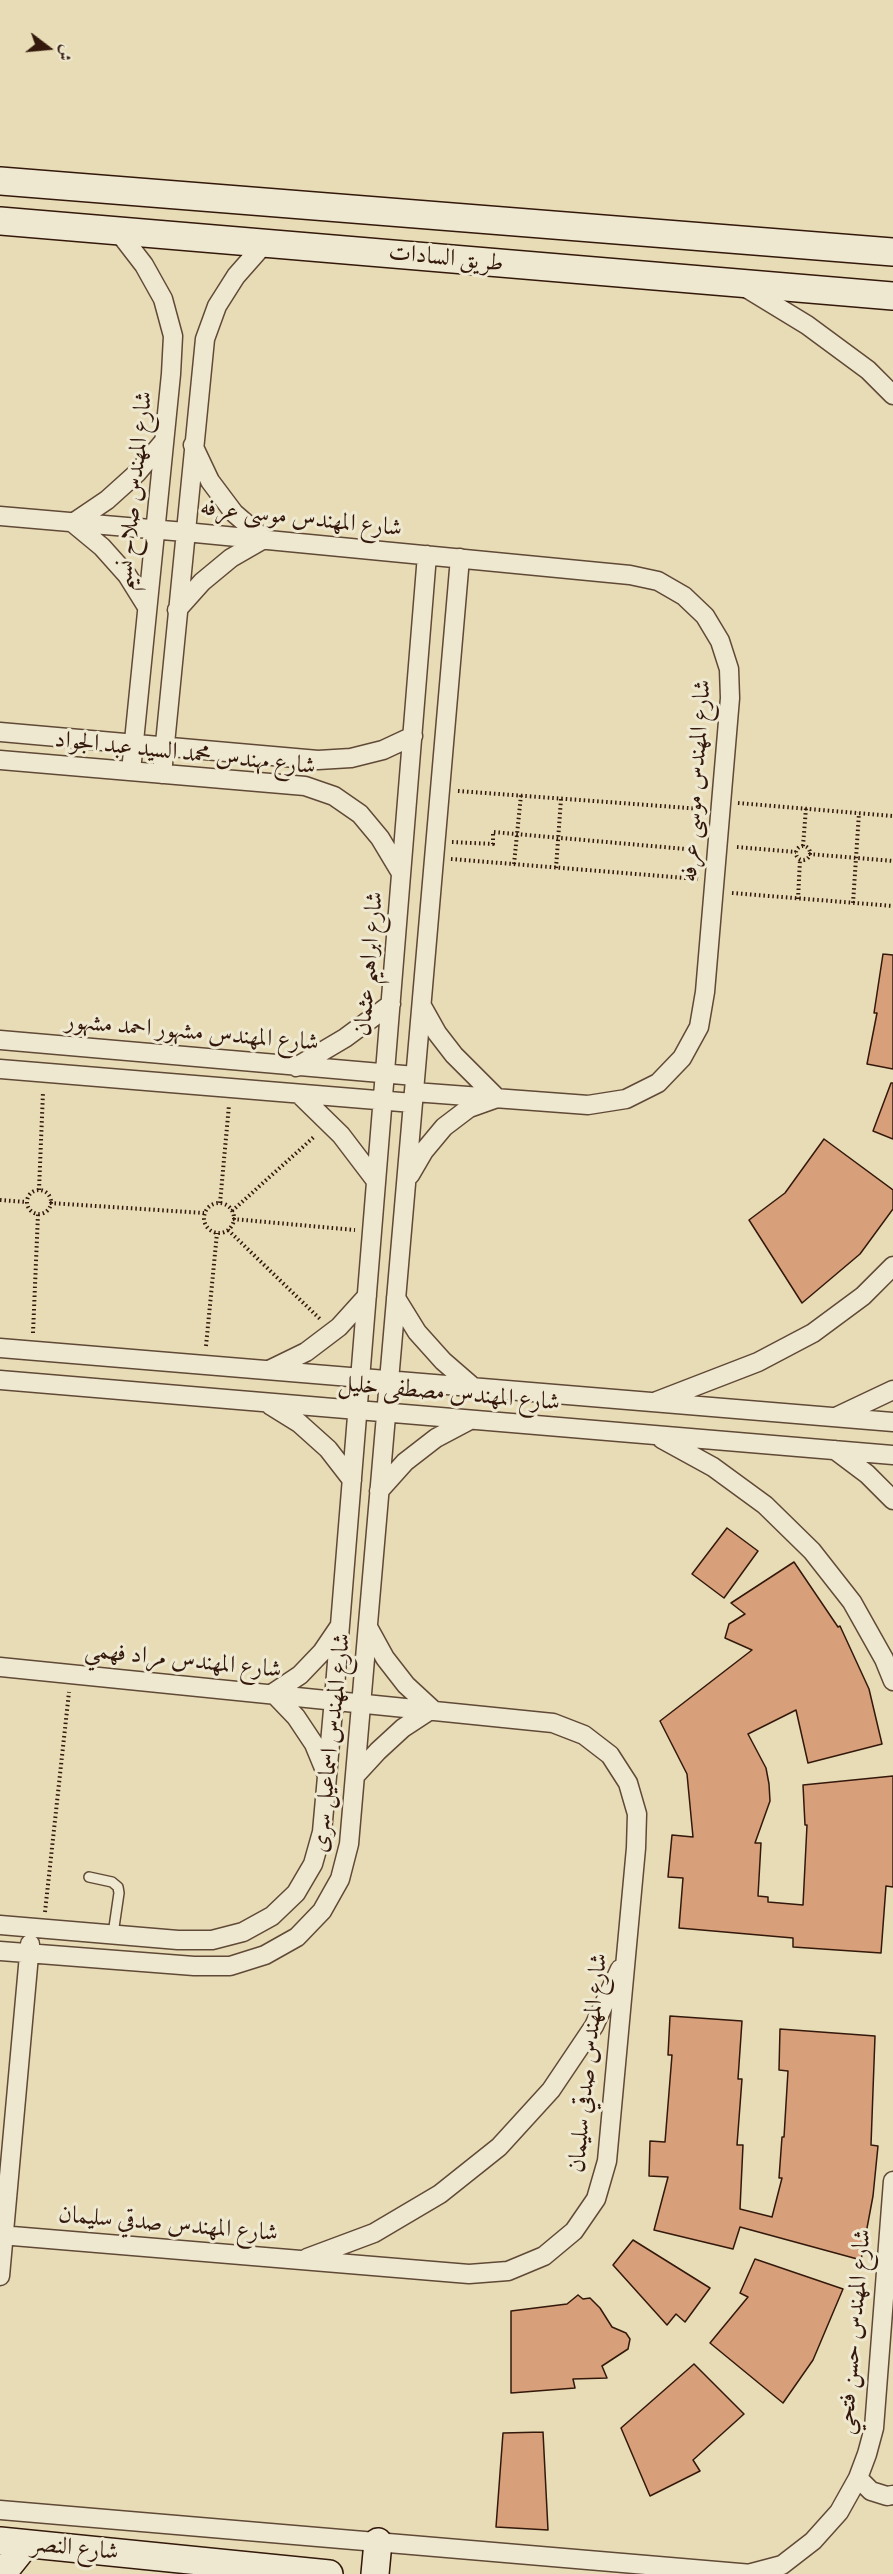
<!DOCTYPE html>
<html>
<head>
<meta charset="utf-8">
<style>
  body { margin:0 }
  #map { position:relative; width:893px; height:2574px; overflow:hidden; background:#e7dcb6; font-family:"Libre Bodoni",Amiri,serif }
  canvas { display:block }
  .north { position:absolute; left:18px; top:18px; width:60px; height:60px; -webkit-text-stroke:4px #efe8d0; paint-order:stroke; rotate:106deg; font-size:16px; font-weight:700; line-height:24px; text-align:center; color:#33180b }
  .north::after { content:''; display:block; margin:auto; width:21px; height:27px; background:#33180b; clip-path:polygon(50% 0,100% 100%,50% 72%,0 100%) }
</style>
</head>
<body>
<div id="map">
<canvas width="893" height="2574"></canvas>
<div class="north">ش</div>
</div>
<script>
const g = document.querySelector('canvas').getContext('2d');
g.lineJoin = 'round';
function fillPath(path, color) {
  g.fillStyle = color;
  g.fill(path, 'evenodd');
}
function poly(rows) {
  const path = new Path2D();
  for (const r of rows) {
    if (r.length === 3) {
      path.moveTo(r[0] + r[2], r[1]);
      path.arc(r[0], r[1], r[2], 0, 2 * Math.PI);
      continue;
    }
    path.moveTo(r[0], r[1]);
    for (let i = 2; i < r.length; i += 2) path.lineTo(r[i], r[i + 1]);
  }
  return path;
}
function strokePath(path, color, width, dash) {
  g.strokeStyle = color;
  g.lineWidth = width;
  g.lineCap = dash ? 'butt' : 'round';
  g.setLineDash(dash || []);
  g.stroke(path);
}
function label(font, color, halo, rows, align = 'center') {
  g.font = font + ' "Libre Bodoni",Amiri,serif';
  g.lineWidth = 6;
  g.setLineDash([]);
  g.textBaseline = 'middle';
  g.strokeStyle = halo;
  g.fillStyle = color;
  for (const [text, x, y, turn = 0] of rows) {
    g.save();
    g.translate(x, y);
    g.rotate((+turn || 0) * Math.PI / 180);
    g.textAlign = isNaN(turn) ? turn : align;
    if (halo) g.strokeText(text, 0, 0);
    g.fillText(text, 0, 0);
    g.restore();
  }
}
const building = poly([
  [883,954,893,955,893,1069,867,1064,877,1013,874,1013,883,954],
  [891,1083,893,1083,893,1139,873,1131,891,1083],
  [824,1139,893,1190,893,1209,860,1254,802,1303,749,1220,785,1193,824,1139],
  [727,1528,758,1551,724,1598,692,1574,727,1528],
  [794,1562,838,1627,840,1626,869,1689,882,1744,808,1763,796,1710,748,1734,766,1768,769,1784,770,1801,755,1843,761,1843,758,1896,768,1897,768,1902,803,1905,807,1825,805,1825,803,1785,893,1776,893,1887,886,1886,881,1953,793,1947,793,1938,679,1928,683,1878,668,1877,672,1835,693,1837,687,1774,660,1721,752,1650,725,1638,729,1624,745,1614,731,1603,794,1562],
  [670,2016,742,2021,738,2079,742,2079,737,2145,743,2145,740,2209,772,2217,782,2178,779,2178,782,2137,784,2137,788,2071,779,2070,780,2029,875,2036,871,2145,878,2146,873,2196,861,2260,740,2227,733,2249,654,2230,668,2177,649,2176,650,2141,665,2142,672,2055,668,2055,670,2016],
  [633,2240,710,2288,685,2322,676,2314,667,2325,613,2265,633,2240],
  [755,2259,843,2289,813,2360,783,2403,710,2343,748,2297,740,2293,755,2259],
  [578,2295,583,2299,590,2298,600,2308,612,2327,626,2333,630,2339,628,2349,602,2366,607,2378,573,2379,575,2388,511,2393,511,2311,567,2304,578,2295],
  [694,2364,744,2414,693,2460,700,2471,650,2496,621,2428,694,2364],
  [543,2432,548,2530,496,2527,503,2433,543,2432]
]);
fillPath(building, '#d7a07b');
strokePath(building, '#33180b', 1.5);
const lane = poly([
  [89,1877,112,1882,118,1887,119,1893,113,1934]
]);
const street = poly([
  [117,230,144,265,163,299,173,336,171,374,131,771],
  [743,286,807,325,868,370,893,395],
  [0,516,185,532,630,575,658,581,684,596,705,616,720,641,729,669,730,698,705,992,699,1027,682,1058,658,1083,626,1099,588,1105,414,1092],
  [147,607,127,575,102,547,73,523,107,500,137,473,164,441],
  [177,610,202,582,231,558,264,539,234,513,210,481,193,445],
  [0,732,318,760,351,758,383,750,413,736],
  [0,760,305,786,334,796,360,814,380,838,401,873],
  [162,774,205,339,217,306,236,276,266,242],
  [0,1040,415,1076],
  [296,1067,345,1038,391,1004],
  [0,1069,413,1103],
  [299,1094,341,1135,376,1181],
  [410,1175,424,1151,444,1127,469,1108,497,1098,454,1055,437,1033,423,1008],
  [396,1298,417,1332,443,1361,473,1387],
  [0,1348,893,1422],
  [269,1370,306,1352,339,1327,367,1296],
  [0,1380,893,1455],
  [657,1401,758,1362,813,1333,863,1296,893,1266],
  [270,1405,299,1423,328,1449,352,1480],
  [838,1416,893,1390],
  [662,1439,713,1467,765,1505,812,1551,852,1602,884,1659,893,1681],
  [835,1450,867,1474,893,1500],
  [379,1491,405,1462,436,1438,470,1420],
  [0,1667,553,1723,584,1735,610,1755,628,1783,637,1814,636,1848,607,2161,596,2199,574,2231,544,2256,508,2271,469,2274,0,2235],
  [326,1773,314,1744,296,1717,273,1693,300,1675,322,1652,339,1627],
  [355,1776,378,1751,403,1728,432,1709,406,1685,385,1658,368,1627],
  [0,1925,178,1940,212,1940,243,1932,272,1916,296,1893,313,1864,322,1832,334,1699,427,555],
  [0,1951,194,1966,230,1966,265,1955,297,1937,322,1911,340,1879,349,1844,460,558],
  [307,2258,374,2233,440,2194,499,2147,551,2090,594,2026,620,1969],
  [0,2276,30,1944],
  [858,2478,871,2491,887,2496,893,2495],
  [0,2510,752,2574],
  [748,2574,782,2565,813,2541,839,2512,858,2478,867,2454,874,2428,893,2181]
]);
const secondary = poly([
  [0,181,893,252],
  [0,221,893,296],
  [0,2541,329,2574],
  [2,2574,26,2544],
  [375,2574,378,2542]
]);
strokePath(lane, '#604936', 12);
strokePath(street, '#604936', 21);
strokePath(secondary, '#33180b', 30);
strokePath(poly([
  [458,791,702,809],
  [738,803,893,816],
  [452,842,493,844,493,832,697,850],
  [803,846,806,808],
  [803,853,7],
  [737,847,796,852],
  [809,854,893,861],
  [451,859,698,879],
  [514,864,521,795],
  [556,868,561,799],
  [732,893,893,906],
  [798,899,800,859],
  [853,903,859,813],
  [39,1190,43,1092],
  [39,1202,12],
  [0,1200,26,1202],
  [50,1203,204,1213],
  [220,1203,229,1105],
  [219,1218,15],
  [232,1211,315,1136],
  [233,1219,355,1230],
  [228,1230,320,1319],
  [33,1333,38,1214],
  [206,1346,217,1233],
  [45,1912,69,1692]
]), '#33180b', 4, [1.5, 3]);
strokePath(lane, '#efe8d0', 9);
strokePath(street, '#efe8d0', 18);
strokePath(secondary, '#efe8d0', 27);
label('24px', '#33180b', '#efe8d0', [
  ["طريق السادات",446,259,6],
  ["شارع المهندس صلاح نسيم",135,491,-84],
  ["شارع المهندس موسى عرفه",301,519,6],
  ["شارع مهندس محمد السيد عبد الجواد",185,754,6],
  ["شارع المهندس موسى عرفه",697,781,-86],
  ["شارع ابراهيم عثمان",370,964,-85],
  ["شارع المهندس مشهور احمد مشهور",192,1033,5],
  ["شارع المهندس مصطفى خليل",449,1394,5],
  ["شارع المهندس مراد فهمي",183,1661,6],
  ["شارع المهندس اسماعيل سرى",332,1743,-84],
  ["شارع المهندس صدقي سليمان",589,2063,-84],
  ["شارع المهندس صدقي سليمان",168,2225,5],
  ["شارع المهندس حسن فتحي",855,2332,-85],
  ["شارع النصر",75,2549,6]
]);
</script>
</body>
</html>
